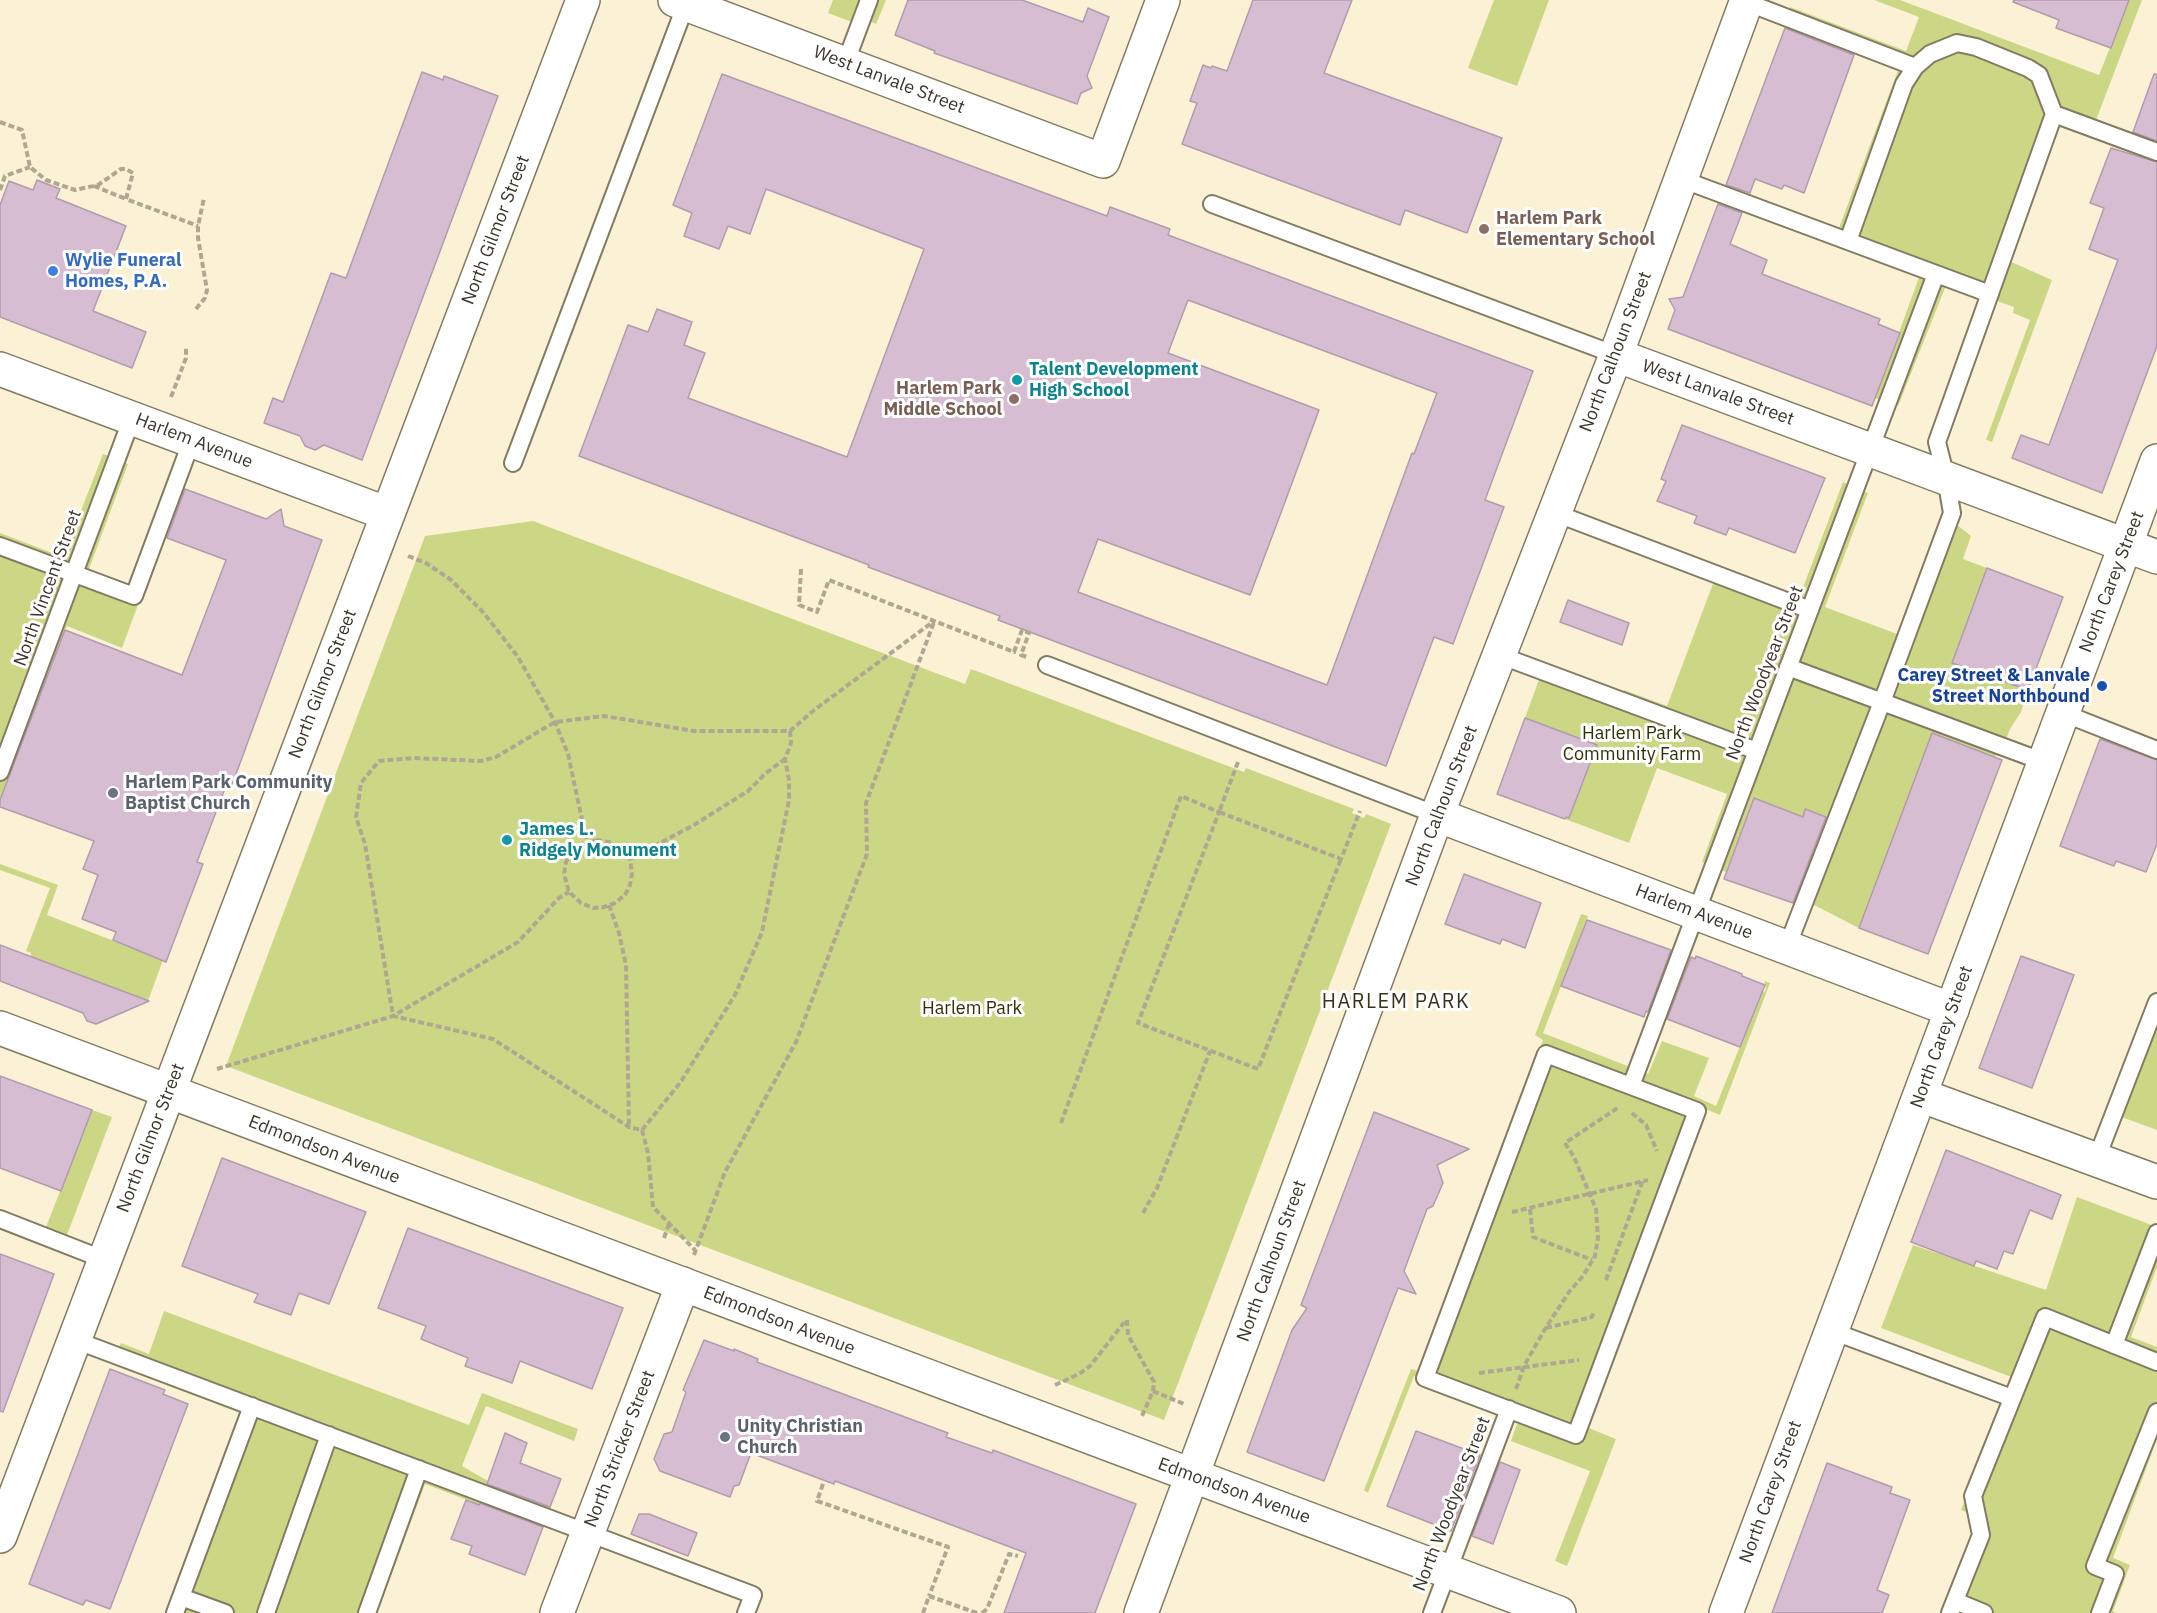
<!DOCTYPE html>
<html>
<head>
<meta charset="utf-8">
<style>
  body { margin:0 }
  canvas { display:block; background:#fbf2d6 }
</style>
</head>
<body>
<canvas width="2157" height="1613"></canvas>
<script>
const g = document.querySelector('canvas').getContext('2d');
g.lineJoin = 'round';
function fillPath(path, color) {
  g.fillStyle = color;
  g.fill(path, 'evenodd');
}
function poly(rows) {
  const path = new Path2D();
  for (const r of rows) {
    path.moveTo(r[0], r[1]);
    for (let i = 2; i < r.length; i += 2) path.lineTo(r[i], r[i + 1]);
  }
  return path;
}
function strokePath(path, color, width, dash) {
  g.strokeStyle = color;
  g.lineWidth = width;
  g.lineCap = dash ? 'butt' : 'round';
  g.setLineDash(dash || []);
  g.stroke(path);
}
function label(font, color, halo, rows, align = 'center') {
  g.font = font + ' "IBM Plex Sans",sans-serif';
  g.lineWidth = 6;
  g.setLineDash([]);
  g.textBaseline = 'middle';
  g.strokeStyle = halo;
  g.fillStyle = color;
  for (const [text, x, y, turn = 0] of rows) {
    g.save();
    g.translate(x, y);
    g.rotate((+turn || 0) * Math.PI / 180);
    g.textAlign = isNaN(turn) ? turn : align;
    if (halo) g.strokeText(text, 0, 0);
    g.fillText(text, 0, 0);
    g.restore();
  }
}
fillPath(poly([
  [833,0,886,0,876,24,855,15,852,22,828,13],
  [1494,0,1549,0,1517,86,1468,68],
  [1874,0,1900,0,2099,75,2129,0,2142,0,2096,120,2157,146,2157,161,2061,124,2009,261,2052,280,1992,442,1986,440,2030,320,2013,313,2014,307,1947,283,1898,406,1875,398,1921,272,1720,196,1724,185,1726,185,1725,189,1795,216,1797,212,1839,228,1900,65,1786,20,1790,7,1906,51,1919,17],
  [103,454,128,464,89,569,129,584,171,480,163,537,122,648,67,626,0,800,0,533,63,557],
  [1843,482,1868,493,1825,607,1897,634,1940,518,1956,524,1971,536,1963,559,1987,568,1952,663,2028,690,2021,712,2010,729,1999,756,1996,755,1995,757,1932,733,1859,928,1812,904,1830,818,1806,809,1803,817,1754,798,1726,872,1702,862,1727,794,1657,768,1629,843,1565,819,1566,817,1569,818,1597,745,1525,718,1545,663,1623,693,1624,690,1667,706,1714,581,1799,598],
  [533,521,965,684,971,669,1244,772,1246,768,1354,809,1352,813,1364,818,1366,814,1391,824,1164,1420,226,1066,425,536],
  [0,864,58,885,47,915,163,960,148,1001,31,957,31,953,26,951,50,888,0,870],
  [1581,914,1588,916,1543,1033,1648,1074,1662,1041,1709,1058,1694,1096,1716,1106,1762,991,1765,992,1766,987,1764,985,1765,981,1770,983,1720,1115,1705,1109,1586,1427,1616,1439,1567,1566,1555,1561,1590,1471,1511,1441,1520,1415,1414,1376,1368,1493,1364,1490,1411,1369,1419,1371,1543,1040,1535,1035],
  [2157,1010,2157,1130,2116,1115],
  [92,1110,112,1117,62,1248,0,1225,0,1210,46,1227],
  [2077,1197,2157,1227,2157,1267,2131,1337,2157,1347,2157,1439,2113,1558,2130,1565,2113,1611,2115,1613,1959,1613,1960,1611,1945,1606,1979,1517,1961,1510,2014,1378,1881,1328,1913,1245,2046,1290],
  [164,1311,469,1425,482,1393,578,1429,574,1441,486,1406,462,1466,488,1481,546,1502,545,1504,551,1506,543,1529,425,1484,377,1613,165,1613,240,1413,112,1364,121,1343,149,1354]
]), '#ccd786');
const building = poly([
  [908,0,1022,0,1083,22,1088,8,1109,17,1087,76,1092,88,1081,93,1077,104,934,53,935,51,895,35,908,0],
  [1253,0,1352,0,1324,73,1502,138,1467,233,1405,210,1400,225,1182,144,1197,103,1190,101,1203,65,1211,68,1212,66,1227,71,1253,0],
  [2014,0,2129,0,2111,48,2056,28,2059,20,2013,2,2014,0],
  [1785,28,1854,55,1804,193,1784,185,1782,189,1755,179,1750,193,1726,185,1785,28],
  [422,72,443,80,444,76,498,96,362,460,324,445,315,450,305,446,300,436,264,423,273,398,283,402,331,273,346,278,422,72],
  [722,74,1107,216,1110,207,1170,229,1168,235,1533,371,1485,500,1504,507,1453,644,1434,637,1386,766,998,620,1000,616,868,567,869,565,579,456,628,325,648,332,657,309,692,322,684,345,705,353,688,398,847,457,924,249,766,189,750,234,728,226,719,249,684,236,692,213,673,205,722,74],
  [1188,300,1437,393,1414,454,1412,453,1327,685,1078,592,1098,539,1250,595,1282,510,1319,410,1168,353,1188,300],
  [2154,74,2157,74,2157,141,2133,132,2154,74],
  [2111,148,2157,162,2157,346,2102,493,2012,458,2021,435,2049,445,2118,260,2089,249,2104,208,2090,203,2111,148],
  [37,180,60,189,56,198,126,226,93,311,146,332,132,368,0,317,0,205,9,181,33,190,37,180],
  [1718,204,1742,213,1730,244,1767,260,1762,274,1880,319,1878,324,1900,333,1872,406,1668,329,1675,310,1669,299,1683,297,1718,204],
  [1682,425,1825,478,1795,553,1729,528,1726,535,1694,523,1697,516,1657,501,1666,481,1661,479,1682,425],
  [185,489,266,519,281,509,284,526,322,540,232,785,227,783,197,862,203,864,166,962,113,940,116,932,82,919,98,875,83,869,94,841,0,807,0,800,65,630,182,675,226,560,167,538,185,489],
  [1987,568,2063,597,2028,690,1952,663,1987,568],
  [1568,600,1629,623,1622,645,1560,622,1568,600],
  [1525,718,1597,745,1569,818,1566,817,1565,819,1497,794,1525,718],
  [1932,733,2002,760,1928,954,1859,928,1932,733],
  [2100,739,2157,760,2157,844,2146,872,2116,861,2114,866,2060,846,2100,739],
  [1754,798,1803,817,1805,809,1826,817,1793,903,1724,879,1754,798],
  [1464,874,1541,903,1525,948,1502,939,1500,944,1445,924,1464,874],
  [1587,920,1671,950,1648,1012,1646,1011,1644,1017,1561,986,1587,920],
  [0,945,77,974,149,1001,96,1024,87,1021,83,1013,0,981,0,945],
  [1696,956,1742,974,1742,976,1765,985,1740,1047,1667,1019,1691,957,1695,959,1696,956],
  [2021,956,2074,975,2032,1088,1979,1068,2021,956],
  [0,1076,92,1110,61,1191,0,1168,0,1076],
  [1374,1112,1469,1149,1437,1165,1443,1183,1433,1206,1427,1209,1404,1271,1416,1294,1398,1288,1324,1481,1247,1452,1292,1330,1307,1308,1301,1305,1374,1112],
  [1946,1150,2061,1195,2052,1219,2030,1210,2013,1254,2004,1251,1997,1269,1976,1261,1974,1266,1911,1242,1946,1150],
  [222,1158,366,1212,329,1304,299,1293,291,1315,254,1302,258,1294,182,1266,222,1158],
  [408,1228,623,1308,592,1389,520,1361,512,1383,465,1366,468,1358,421,1339,426,1326,378,1308,408,1228],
  [0,1254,54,1274,3,1412,0,1411,0,1254],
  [704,1340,734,1351,734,1349,758,1359,757,1362,948,1433,946,1437,992,1453,993,1450,1136,1504,1095,1613,1004,1613,1026,1553,835,1481,834,1484,751,1453,739,1485,734,1486,730,1497,660,1471,654,1459,664,1434,672,1432,686,1392,683,1390,704,1340],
  [110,1369,165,1390,163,1394,188,1404,110,1609,86,1600,83,1605,29,1584,110,1369],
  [1416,1431,1480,1455,1451,1531,1387,1506,1416,1431],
  [505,1433,527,1443,520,1463,561,1479,550,1507,487,1484,505,1433],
  [1500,1462,1520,1470,1493,1544,1472,1536,1500,1462],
  [1827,1463,1892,1487,1890,1493,1910,1500,1877,1590,1889,1595,1882,1613,1772,1613,1827,1463],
  [466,1500,479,1505,480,1503,543,1527,525,1575,469,1554,472,1546,451,1539,466,1500],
  [639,1514,649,1514,697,1533,688,1556,631,1534,639,1514]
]);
fillPath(building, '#d6bdd1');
strokePath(building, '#b39bae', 1.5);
const service = poly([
  [1746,2,1915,67],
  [845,64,869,0],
  [2054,114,2157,152],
  [1681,179,1990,294],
  [1212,204,1616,355],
  [513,463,686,4],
  [1555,513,1810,610],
  [0,546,134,596,192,440],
  [1499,655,1757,751],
  [1047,665,1437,815],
  [1788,667,2044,762],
  [2063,713,2157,750],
  [0,772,132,418],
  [1787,947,1882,702,1952,513,1946,478,1937,442,2054,114,2039,75,2028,68,1976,47,1957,43,1930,54,1915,67,1904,84,1848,241],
  [1546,1054,1697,1111,1576,1435,1425,1378,1546,1054],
  [1631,1086,1936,274],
  [2096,1160,2157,1002],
  [0,1219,105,1260],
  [1832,1331,2012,1398],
  [75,1340,753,1595,746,1613],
  [2114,1345,2157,1233],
  [181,1597,225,1613],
  [1955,1601,1984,1613],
  [175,1613,252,1406],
  [266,1613,329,1435],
  [367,1613,419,1469],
  [1432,1613,1509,1409],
  [1950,1613,1981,1535,1973,1496,2045,1317,2157,1362],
  [2100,1613,2115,1574,2095,1566,2157,1412]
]);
const minor = poly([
  [675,0,1103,161,1163,0],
  [1616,355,2157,557],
  [0,369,388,514],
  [1437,815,1952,1010],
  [0,1536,583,0],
  [557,1613,683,1284]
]);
const tertiary = poly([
  [1141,1613,1437,815,1616,355,1747,0]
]);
const secondary = poly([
  [0,1028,1559,1613],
  [1920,1095,2157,1182],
  [1726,1613,2157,461]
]);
strokePath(service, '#837b61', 20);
strokePath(minor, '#837b61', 36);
strokePath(tertiary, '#837b61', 36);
strokePath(secondary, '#837b61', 36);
strokePath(poly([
  [0,122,22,130,30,167,46,180,75,190,98,185,121,169,126,169,133,173,126,199,198,226],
  [94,186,126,199],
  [0,190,5,176,30,167],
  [196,309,205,298,207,290,198,238,198,226,204,198],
  [171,397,186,358,186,348],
  [408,556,426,563,450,579,483,612,518,657,555,722,568,754,587,843],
  [801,569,799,605,817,612,829,580,1014,652,1022,630,1029,633,1021,655,1027,657],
  [790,731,791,743,785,759,789,780,789,800,762,932,735,995,680,1083,642,1130,629,1127,493,1039,393,1016,365,844,356,817,361,783,379,761,414,758,481,761,496,757,555,722,604,716,694,731,790,731,813,711,934,621],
  [1238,762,1219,812,1341,859,1360,811],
  [596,840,609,842,621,849,630,859,632,873,630,885,625,895,615,903,604,907,593,908,581,903,569,892,564,874,566,862,573,851,596,840],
  [630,859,694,825,748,791,766,773,785,759],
  [609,905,619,933,626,965,629,1127],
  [217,1069,393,1016,518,942,559,898,569,892],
  [1632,1113,1646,1125,1657,1151],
  [1061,1123,1181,796,1219,812,1138,1023,1258,1069,1341,859],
  [642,1130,648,1153,653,1207,695,1250],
  [1530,1209,1533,1237,1592,1260],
  [1512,1212,1648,1180],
  [1143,1213,1157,1188,1210,1051],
  [664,1238,669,1224],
  [694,1255,725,1172,796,1042,867,854,866,803,934,622],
  [1606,1280,1643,1180],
  [1127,1320,1128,1335,1154,1382,1153,1391,1142,1416],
  [1546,1328,1592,1317,1594,1312],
  [1479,1373,1579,1360],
  [1055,1385,1079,1374,1090,1366,1126,1320],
  [1516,1389,1524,1366,1545,1329,1569,1292,1583,1276,1595,1256,1598,1238,1596,1209,1574,1157,1565,1143,1619,1107],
  [1153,1391,1184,1404],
  [823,1484,817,1501,948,1547,929,1596],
  [923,1613,929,1596,977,1613],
  [982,1613,987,1609,1009,1554,1018,1556]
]), '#aea792', 4, [6, 3]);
strokePath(service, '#fff', 16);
strokePath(minor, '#fff', 33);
strokePath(tertiary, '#fff', 33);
strokePath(secondary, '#fff', 33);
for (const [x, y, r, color] of [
  [1484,229,6,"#8d6e63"],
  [53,271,6,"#3f7fe0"],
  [1017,380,6,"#0f9aa8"],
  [1014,399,6,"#8d6e63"],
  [2102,686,6,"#1a4fb4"],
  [113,793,6,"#6b7280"],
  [507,840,6,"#0f9aa8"],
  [725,1437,6,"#6b7280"]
]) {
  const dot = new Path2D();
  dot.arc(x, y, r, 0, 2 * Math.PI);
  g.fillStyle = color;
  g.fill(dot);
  strokePath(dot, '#fff', 2);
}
label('18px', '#3a362b', '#fff', [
  ["West Lanvale Street",889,80,21],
  ["North Gilmor Street",496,230,-69],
  ["North Calhoun Street",1616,352,-69],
  ["West Lanvale Street",1718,393,20],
  ["Harlem Avenue",194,441,21],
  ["North Carey Street",2112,582,-69],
  ["North Vincent Street",48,588,-70],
  ["North Woodyear Street",1765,673,-69],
  ["North Gilmor Street",323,684,-69],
  ["North Calhoun Street",1442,806,-69],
  ["Harlem Avenue",1694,912,21],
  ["North Carey Street",1942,1037,-70],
  ["North Gilmor Street",151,1138,-69],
  ["Edmondson Avenue",324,1150,21],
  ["North Calhoun Street",1272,1261,-70],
  ["Edmondson Avenue",779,1321,21],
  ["North Stricker Street",620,1449,-69],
  ["Edmondson Avenue",1234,1491,20],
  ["North Carey Street",1771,1492,-70],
  ["North Woodyear Street",1452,1504,-69]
]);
label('bold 18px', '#785e54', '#fff', [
  ["Harlem Park",1496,219],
  ["Elementary School",1496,240],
  ["Harlem Park",1002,389,"right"],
  ["Middle School",1002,410,"right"]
], 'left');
label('bold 18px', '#366cbe', '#fff', [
  ["Wylie Funeral",65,261],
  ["Homes, P.A.",65,282]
], 'left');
label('bold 18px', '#0d838f', '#fff', [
  ["Talent Development",1029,370],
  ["High School",1029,391],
  ["James L.",519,830],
  ["Ridgely Monument",519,851]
], 'left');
label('bold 18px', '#164399', '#fff', [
  ["Carey Street & Lanvale",2090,676],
  ["Street Northbound",2090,697]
], 'right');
label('18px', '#2c3106', '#fff', [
  ["Harlem Park",1632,734],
  ["Community Farm",1632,755],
  ["Harlem Park",972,1009]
]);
label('bold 18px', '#5b616d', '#fff', [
  ["Harlem Park Community",125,783],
  ["Baptist Church",125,804],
  ["Unity Christian",737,1427],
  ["Church",737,1448]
], 'left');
g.letterSpacing = '1.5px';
label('20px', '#39311a', '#fff', [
  ["HARLEM PARK",1396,1002]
]);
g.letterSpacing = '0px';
</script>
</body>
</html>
